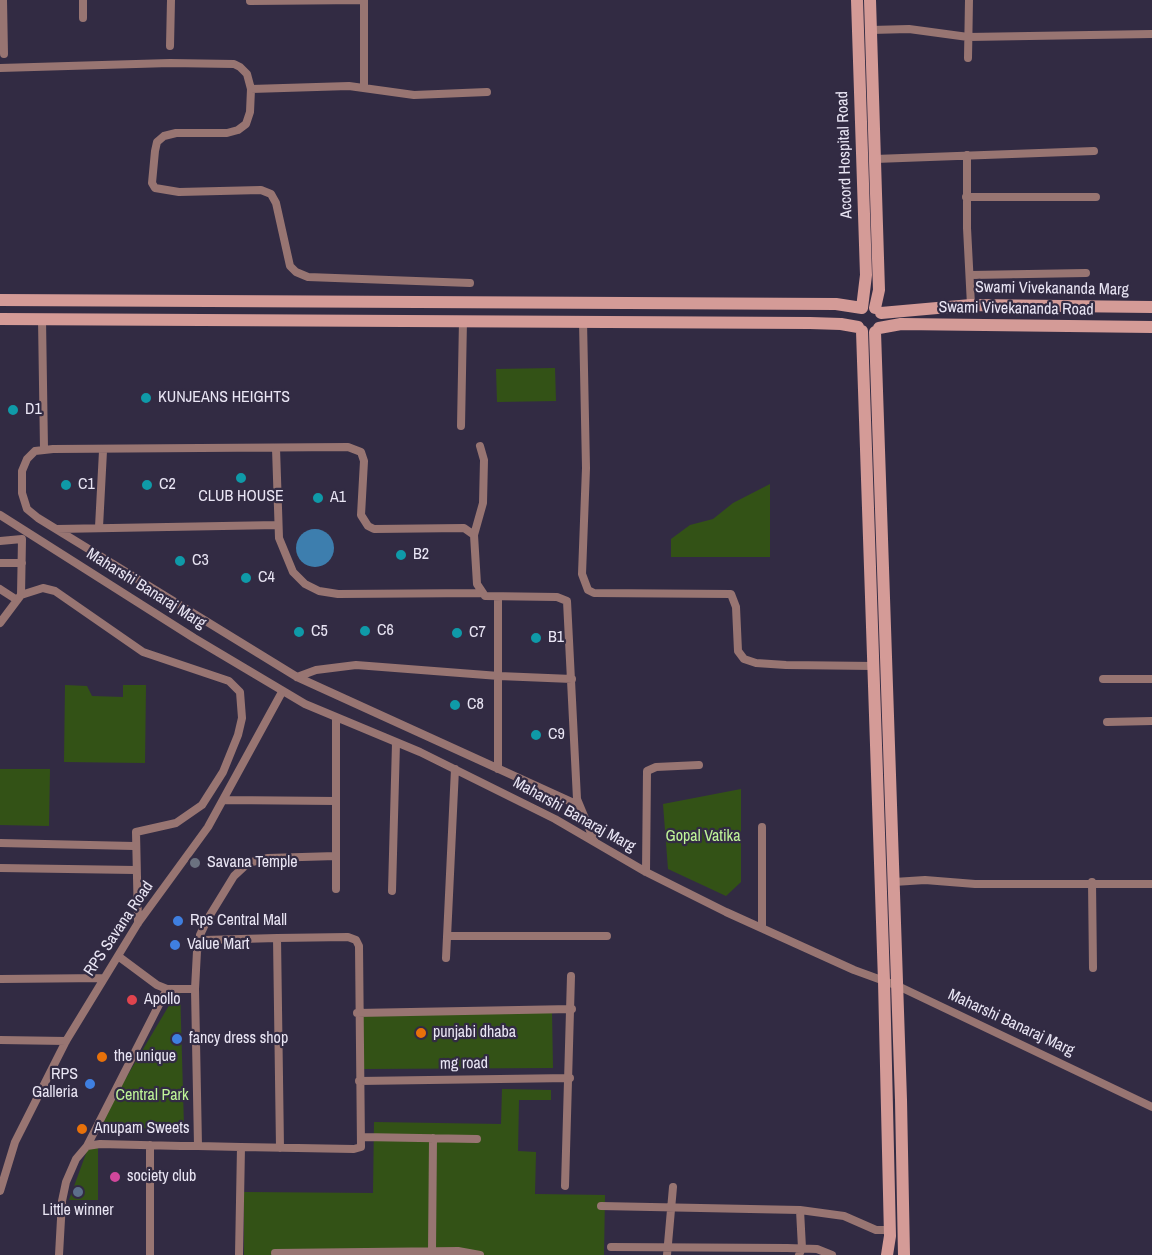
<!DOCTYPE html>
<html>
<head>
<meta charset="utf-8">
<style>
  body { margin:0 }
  canvas { display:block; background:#322b43 }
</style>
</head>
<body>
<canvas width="1152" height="1255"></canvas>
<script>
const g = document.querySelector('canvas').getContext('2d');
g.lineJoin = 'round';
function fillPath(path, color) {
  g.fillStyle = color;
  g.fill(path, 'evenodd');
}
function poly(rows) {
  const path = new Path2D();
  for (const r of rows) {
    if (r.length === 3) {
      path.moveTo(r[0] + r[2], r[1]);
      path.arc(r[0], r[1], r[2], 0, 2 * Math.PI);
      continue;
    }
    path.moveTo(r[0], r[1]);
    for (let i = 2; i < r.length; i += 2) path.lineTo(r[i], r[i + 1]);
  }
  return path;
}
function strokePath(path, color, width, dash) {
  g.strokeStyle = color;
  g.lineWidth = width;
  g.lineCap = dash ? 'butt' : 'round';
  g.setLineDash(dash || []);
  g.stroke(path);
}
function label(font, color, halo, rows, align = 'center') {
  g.font = font + ' "Archivo Narrow",sans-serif';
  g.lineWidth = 4.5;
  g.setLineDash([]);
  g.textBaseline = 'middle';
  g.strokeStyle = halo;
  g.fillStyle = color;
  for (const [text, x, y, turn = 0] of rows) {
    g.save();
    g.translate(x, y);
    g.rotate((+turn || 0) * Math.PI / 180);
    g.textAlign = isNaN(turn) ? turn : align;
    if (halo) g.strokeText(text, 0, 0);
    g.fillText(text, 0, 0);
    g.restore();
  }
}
fillPath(poly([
  [555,368,556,401,497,402,496,369],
  [770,484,770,557,671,557,671,539,690,525,713,519,733,503],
  [65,685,87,686,92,696,123,697,123,685,146,685,145,763,64,762],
  [0,769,50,769,49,826,0,825],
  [741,789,741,882,726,896,668,869,663,804],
  [180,987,184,1127,95,1130],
  [552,1012,553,1068,363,1069,362,1013],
  [502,1089,551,1090,551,1100,519,1100,518,1151,536,1152,535,1194,605,1195,604,1255,244,1255,244,1192,373,1193,374,1122,501,1124],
  [88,1148,98,1148,98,1200,69,1200]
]), '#335216');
fillPath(poly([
  [315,548,19]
]), '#3d7eae');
strokePath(poly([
  [3,0,4,54],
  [83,0,83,18],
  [250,1,364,0],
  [871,30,909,29,968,37,1152,34],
  [170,46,171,0],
  [968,58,969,0],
  [0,68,170,63,234,64,240,67,247,74,251,89,250,112,246,124,238,130,227,133,176,133,164,136,157,142,155,151,152,183,155,188,179,192,261,190,271,194,276,203,290,266,296,272,308,277,470,283],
  [364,87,364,0],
  [251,89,349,86,414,95,487,92],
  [967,155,967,228,971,305],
  [875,159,1094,151],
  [966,197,1096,197],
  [971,275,1086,273],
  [42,319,44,449],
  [583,321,586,468,582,574,588,590,594,593,731,594,736,607,738,651,744,659,756,663,786,665,874,666],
  [461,426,463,320],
  [276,448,279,538,293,572,305,584,319,591,338,594,482,593],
  [0,515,194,638,305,704,420,752,555,819,646,872,726,912,854,970,898,986,1152,1107],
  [99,527,103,451],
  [57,529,278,525],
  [474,535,483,503,484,460,480,446],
  [0,541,22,539,21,595,0,623],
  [0,563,22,563],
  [0,589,17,600],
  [21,595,43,588,55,591,143,652,229,681,240,692,242,718,238,735,223,772,202,805,176,823,136,832,138,923],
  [498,598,498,769],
  [297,677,316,670,356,665,499,676,572,679],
  [1103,679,1152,679],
  [1107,722,1152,721],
  [224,800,336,801],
  [578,805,297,677,38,518,27,509,22,493,22,471,27,459,35,451,53,449,348,447,361,452,364,461,361,515,368,526,374,529,464,528,474,535,477,584,485,596,557,597,567,601,577,799,594,840],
  [762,827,762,928],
  [0,843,134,846],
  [0,868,135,870],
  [646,872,647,771,656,767,699,765],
  [894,882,925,880,975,884,1152,884],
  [1092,882,1093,968],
  [336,889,336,718],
  [392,891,396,743],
  [447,936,607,936],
  [277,938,280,1148],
  [201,943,200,935,207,920,234,876,248,863,268,858,336,856],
  [118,956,157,985,167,989,195,989],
  [446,958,455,769],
  [0,979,104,978],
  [357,1013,572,1009],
  [0,1040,66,1041],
  [359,1081,570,1078],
  [362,1137,477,1139],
  [150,1145,150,1255],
  [87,1146,167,989],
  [565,1186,571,976],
  [0,1191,15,1142,66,1041,138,923,208,827,282,692],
  [601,1206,800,1210,844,1216,876,1230,890,1230],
  [611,1247,787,1248,817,1249,832,1255],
  [432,1251,433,1138],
  [275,1253,458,1251,480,1255],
  [59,1255,62,1201,66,1182,76,1159,87,1146,100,1144,181,1146,198,1146,241,1147,354,1149,361,1147,359,946,356,940,348,937,277,938,205,940,201,943,197,951,195,989,198,1146],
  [239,1255,241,1147],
  [667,1255,673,1187],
  [799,1255,802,1248,800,1210]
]), '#987572', 8);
strokePath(poly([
  [870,0,879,290,875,308],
  [0,300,836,304,862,308,866,275,857,0],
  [881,313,971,305,1152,307],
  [0,319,810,323,841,324,858,327],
  [879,328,901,324,1152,327],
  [862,331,884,981,890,1236,887,1255],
  [875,332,901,1100,904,1255]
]), '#d49b97', 12);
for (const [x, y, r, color] of [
  [146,398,6,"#0f9aa8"],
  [13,410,6,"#0f9aa8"],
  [241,478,6,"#0f9aa8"],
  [66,485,6,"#0f9aa8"],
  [147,485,6,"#0f9aa8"],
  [318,498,6,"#0f9aa8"],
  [401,555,6,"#0f9aa8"],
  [180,561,6,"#0f9aa8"],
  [246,578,6,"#0f9aa8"],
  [365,631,6,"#0f9aa8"],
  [299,632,6,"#0f9aa8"],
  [457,633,6,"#0f9aa8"],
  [536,638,6,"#0f9aa8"],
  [455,705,6,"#0f9aa8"],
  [536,735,6,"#0f9aa8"],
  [195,863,6,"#6b7280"],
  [178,921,6,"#3f7fe0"],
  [175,945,6,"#3f7fe0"],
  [132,1000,6,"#e0444e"],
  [421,1033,6,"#e8710a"],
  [177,1039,6,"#3f7fe0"],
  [102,1057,6,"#e8710a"],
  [90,1084,6,"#3f7fe0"],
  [82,1129,6,"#e8710a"],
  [115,1177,6,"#d1479c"],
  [78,1192,6,"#5c6f8a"]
]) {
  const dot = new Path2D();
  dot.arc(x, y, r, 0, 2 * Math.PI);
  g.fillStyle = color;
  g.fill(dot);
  strokePath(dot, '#322b43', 2);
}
label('16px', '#e9e5f4', '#322b43', [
  ["Accord Hospital Road",845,155,-92],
  ["Swami Vivekananda Marg",1052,289,1],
  ["Swami Vivekananda Road",1016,309,1],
  ["Maharshi Banaraj Marg",146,589,32],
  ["Maharshi Banaraj Marg",574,815,29],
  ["RPS Savana Road",119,929,-56],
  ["Maharshi Banaraj Marg",1011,1023,25],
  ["mg road",464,1064,-1]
]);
label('16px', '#e9e5f4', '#322b43', [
  ["KUNJEANS HEIGHTS",158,398],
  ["D1",25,410],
  ["C1",78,485],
  ["C2",159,485],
  ["CLUB HOUSE",241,497,"center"],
  ["A1",330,498],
  ["B2",413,555],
  ["C3",192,561],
  ["C4",258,578],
  ["C6",377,631],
  ["C5",311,632],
  ["C7",469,633],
  ["B1",548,638],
  ["C8",467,705],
  ["C9",548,735],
  ["Savana Temple",207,863],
  ["Rps Central Mall",190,921],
  ["Value Mart",187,945],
  ["Apollo",144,1000],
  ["punjabi dhaba",433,1033],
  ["fancy dress shop",189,1039],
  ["the unique",114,1057],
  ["RPS",78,1075,"right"],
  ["Galleria",78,1093,"right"],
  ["Anupam Sweets",94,1129],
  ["society club",127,1177],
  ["Little winner",78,1211,"center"]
], 'left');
label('16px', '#bff498', '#322b43', [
  ["Gopal Vatika",703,837],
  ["Central Park",152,1096]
]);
</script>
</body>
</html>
